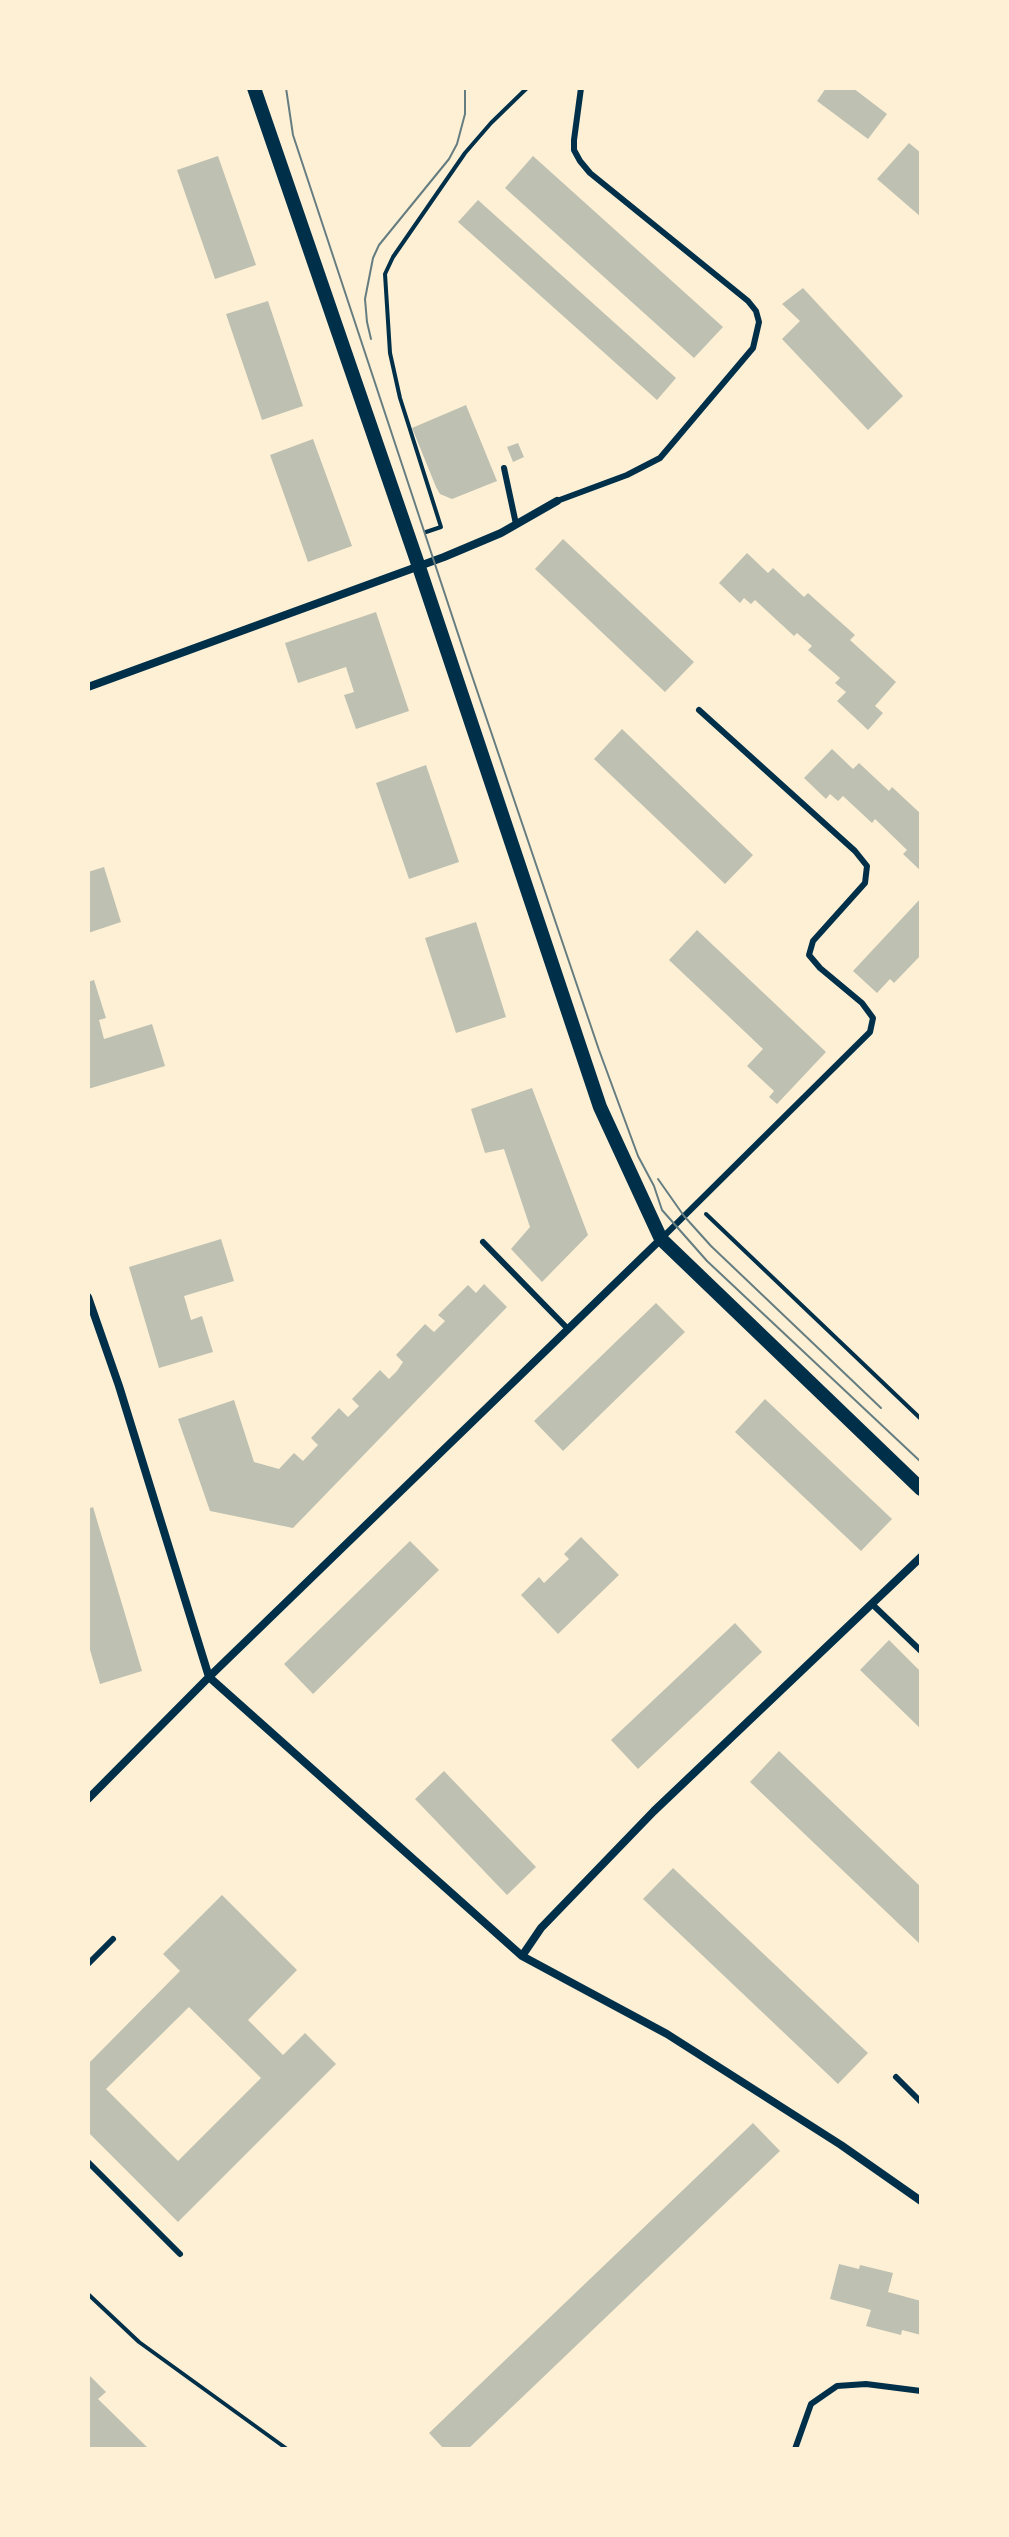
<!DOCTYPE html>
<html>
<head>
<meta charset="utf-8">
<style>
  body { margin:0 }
  #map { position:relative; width:1009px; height:2537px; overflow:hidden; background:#fdf0d5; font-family:"DM Sans",sans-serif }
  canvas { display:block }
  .frame { position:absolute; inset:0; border:90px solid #fdf0d5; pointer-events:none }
</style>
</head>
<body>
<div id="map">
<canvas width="1009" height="2537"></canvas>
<div class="frame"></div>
</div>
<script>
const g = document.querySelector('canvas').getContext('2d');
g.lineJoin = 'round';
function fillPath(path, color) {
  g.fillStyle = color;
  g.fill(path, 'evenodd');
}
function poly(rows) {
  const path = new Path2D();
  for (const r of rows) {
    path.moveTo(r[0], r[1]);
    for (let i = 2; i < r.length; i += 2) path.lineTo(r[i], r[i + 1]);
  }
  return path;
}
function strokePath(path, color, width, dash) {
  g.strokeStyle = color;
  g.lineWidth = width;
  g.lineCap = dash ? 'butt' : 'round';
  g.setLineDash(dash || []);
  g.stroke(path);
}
fillPath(poly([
  [826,88,853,88,887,114,868,139,817,101],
  [909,143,921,153,921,217,877,179],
  [218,156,256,265,215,279,177,170],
  [533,156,723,327,694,358,505,188],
  [478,200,676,378,657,400,458,222],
  [803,288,903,396,868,430,782,339,800,321,782,304],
  [268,301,303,406,262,420,226,314],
  [466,405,497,481,452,499,440,494,436,487,412,428],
  [313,439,352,546,308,562,270,455],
  [518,443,524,457,513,462,507,447],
  [563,539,694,662,665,692,535,569],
  [747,553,768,573,773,568,804,597,808,593,855,635,850,640,896,682,875,706,883,713,868,730,837,701,846,692,835,683,840,678,808,650,812,646,797,633,794,636,755,600,751,604,744,598,740,603,719,583],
  [376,612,409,711,356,729,344,695,354,692,346,667,298,683,285,643],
  [622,729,753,855,725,884,594,759],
  [832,749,853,769,859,763,889,791,892,787,921,814,921,871,903,854,907,850,875,819,872,823,843,796,838,801,830,794,826,799,804,778],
  [426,765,459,862,409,879,376,783],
  [104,867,121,922,88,933,88,872],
  [921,898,921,955,894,983,890,979,877,993,853,971],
  [476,922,506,1017,456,1033,425,938],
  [697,930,826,1052,777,1104,769,1097,774,1091,747,1066,763,1049,669,960],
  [94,980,106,1018,99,1020,104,1039,152,1024,165,1066,88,1089,88,982],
  [532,1088,588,1235,542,1282,511,1249,530,1227,504,1149,485,1153,471,1109],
  [221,1239,234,1281,184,1296,191,1320,202,1316,213,1352,159,1368,129,1267],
  [484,1284,507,1307,293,1528,210,1511,178,1419,234,1400,254,1462,279,1469,294,1453,303,1461,318,1445,311,1438,339,1408,348,1417,359,1406,352,1399,380,1370,389,1379,397,1371,403,1362,396,1355,425,1324,434,1332,445,1321,438,1315,468,1285,476,1293],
  [656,1303,685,1332,563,1451,534,1421],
  [765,1399,892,1519,861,1551,735,1432],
  [93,1507,142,1671,100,1684,88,1643,88,1509],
  [581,1537,619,1575,558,1634,521,1595,539,1577,544,1583,569,1559,564,1554],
  [410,1541,439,1570,313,1694,284,1664],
  [735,1623,762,1652,638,1769,611,1740],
  [889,1640,921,1672,921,1729,860,1670],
  [779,1751,921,1887,921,1945,750,1782],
  [444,1771,536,1867,507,1895,415,1799],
  [673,1868,868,2053,838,2084,643,1899],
  [222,1895,297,1970,248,2020,283,2055,305,2033,336,2064,178,2222,88,2132,88,2064,180,1971,163,1954],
  [189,2007,261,2078,178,2161,106,2089],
  [753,2123,780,2151,468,2449,444,2449,429,2433],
  [839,2264,859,2269,860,2265,893,2273,888,2292,921,2301,921,2335,902,2330,901,2335,866,2326,871,2310,830,2299],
  [88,2374,106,2392,98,2399,149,2449,88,2449]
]), '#bec0b2');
strokePath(poly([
  [426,532,441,527,400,398,390,353,385,274,393,257,465,153,491,123,527,88],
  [706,1214,921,1419],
  [88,2294,139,2342,287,2449]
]), '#003049', 4);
strokePath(poly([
  [504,468,516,524],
  [557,501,627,475,660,458,753,348,759,322,756,311,748,301,590,173,580,161,574,150,574,140,581,88],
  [661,1239,870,1032,873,1018,862,1003,820,968,809,955,813,941,865,883,867,866,855,851,699,710],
  [483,1242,568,1329],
  [872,1604,921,1651],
  [88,1964,113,1939],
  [896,2077,921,2102],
  [88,2162,180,2254],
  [795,2449,811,2404,837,2386,866,2384,921,2391]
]), '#003049', 6);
strokePath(poly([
  [88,687,444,557,501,533,557,501],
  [88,1297,119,1386,209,1677,522,1956,667,2034,841,2145,921,2201],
  [88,1799,209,1677,661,1239],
  [522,1956,541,1928,654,1811,921,1557]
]), '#003049', 8);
strokePath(poly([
  [254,88,419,567,600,1107,661,1239,921,1489]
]), '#003049', 14);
strokePath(poly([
  [286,88,293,135,468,664,599,1050,638,1156,654,1186,662,1210,707,1261,921,1462],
  [371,339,367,322,365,299,373,258,379,245,449,159,457,144,465,114,465,88],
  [658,1179,684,1216,711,1246,881,1408]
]), '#657d81', 2);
</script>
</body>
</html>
